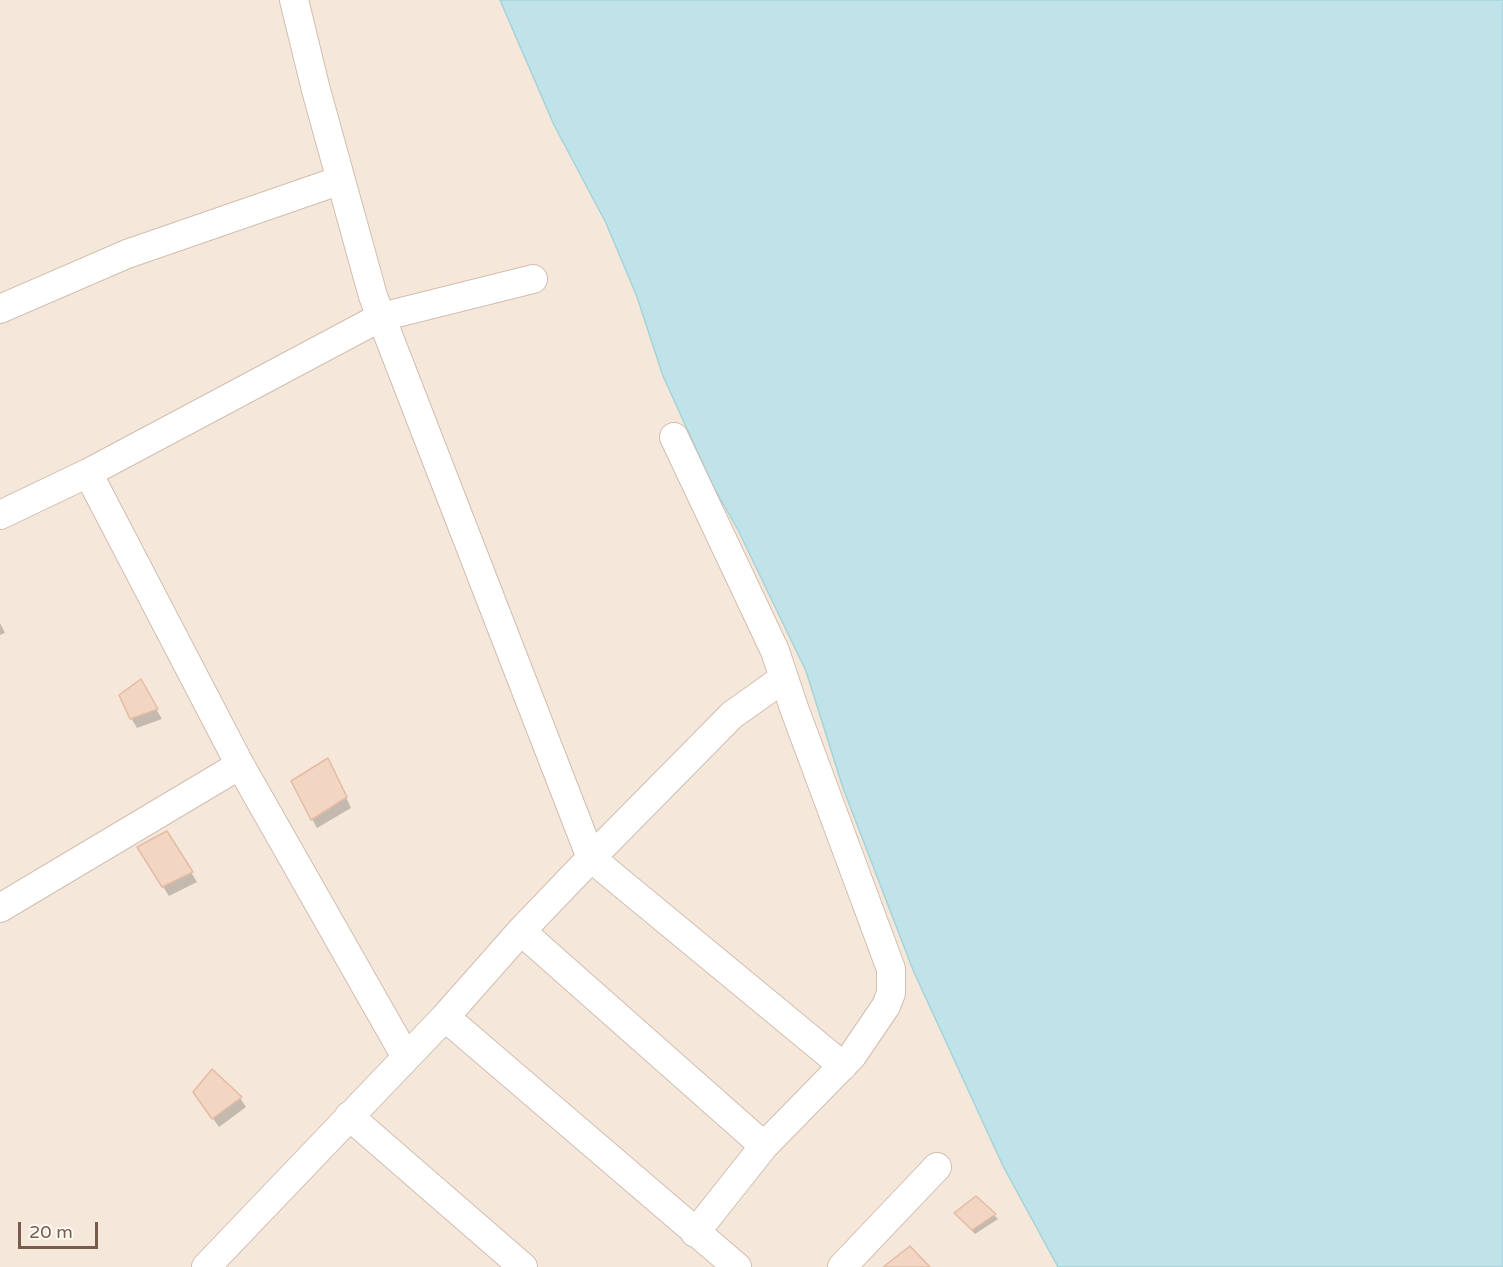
<!DOCTYPE html>
<html>
<head>
<meta charset="utf-8">
<style>
  body { margin:0 }
  #map { position:relative; width:1503px; height:1267px; overflow:hidden; background:#fdf6ec; font-family:"Varela Round",sans-serif }
  canvas { display:block }
  .scale { position:absolute; left:18px; top:1222px; width:80px; height:27px; box-sizing:border-box; border:3px solid #7a5c4d; border-top:0; padding-left:8px; font-size:18px; line-height:21px; white-space:nowrap; color:#7a5c4d; -webkit-text-stroke:4px #fffaf3; paint-order:stroke }
</style>
</head>
<body>
<div id="map">
<canvas width="1503" height="1267"></canvas>
<div class="scale">20 m</div>
</div>
<script>
const g = document.querySelector('canvas').getContext('2d');
g.lineJoin = 'round';
function fillPath(path, color) {
  g.fillStyle = color;
  g.fill(path, 'evenodd');
}
function poly(rows) {
  const path = new Path2D();
  for (const r of rows) {
    path.moveTo(r[0], r[1]);
    for (let i = 2; i < r.length; i += 2) path.lineTo(r[i], r[i + 1]);
  }
  return path;
}
function strokePath(path, color, width, dash) {
  g.strokeStyle = color;
  g.lineWidth = width;
  g.lineCap = dash ? 'butt' : 'round';
  g.setLineDash(dash || []);
  g.stroke(path);
}
fillPath(poly([
  [0,0,500,0,554,125,606,223,713,486,738,530,806,671,843,788,913,970,1003,1166,1058,1267,0,1267]
]), '#f5e8da');
const water = poly([
  [500,0,1503,0,1503,1267,1058,1267,1003,1166,913,970,843,788,806,671,738,530,713,486,663,376,637,297,606,223,554,125,500,0]
]);
fillPath(water, '#bfe3e8');
strokePath(water, '#a5d3da', 1.5);
fillPath(poly([
  [0,623,5,633,0,635],
  [140,682,162,719,137,728,131,718],
  [333,769,351,808,317,828,312,819],
  [167,833,197,882,169,896,144,857],
  [194,1092,240,1098,246,1107,219,1127],
  [976,1198,998,1219,975,1234,956,1213]
]), '#0003');
const building = poly([
  [141,679,158,709,130,719,119,695,141,679],
  [328,758,347,797,311,820,291,781,328,758],
  [167,831,193,872,162,887,137,847,167,831],
  [212,1069,242,1097,212,1119,193,1092,212,1069],
  [976,1196,996,1214,972,1230,954,1213,976,1196],
  [910,1246,930,1267,883,1267,910,1246]
]);
fillPath(building, '#f3d5c3');
strokePath(building, '#e6bba3', 1.5);
const minor = poly([
  [294,0,316,90,373,296,591,858,843,1066],
  [0,309,127,254,341,180],
  [674,437,775,651,794,708,891,969,891,993,886,1006,852,1056,764,1146,695,1233],
  [0,515,88,473,381,317,533,279],
  [240,765,406,1057],
  [0,908,240,765,88,473],
  [521,931,764,1146],
  [445,1017,737,1267],
  [349,1116,523,1267],
  [206,1267,445,1017,521,931,591,858,732,715,784,678],
  [842,1267,937,1167]
]);
strokePath(minor, '#d1beb0', 30);
strokePath(minor, '#fff', 28);
</script>
</body>
</html>
